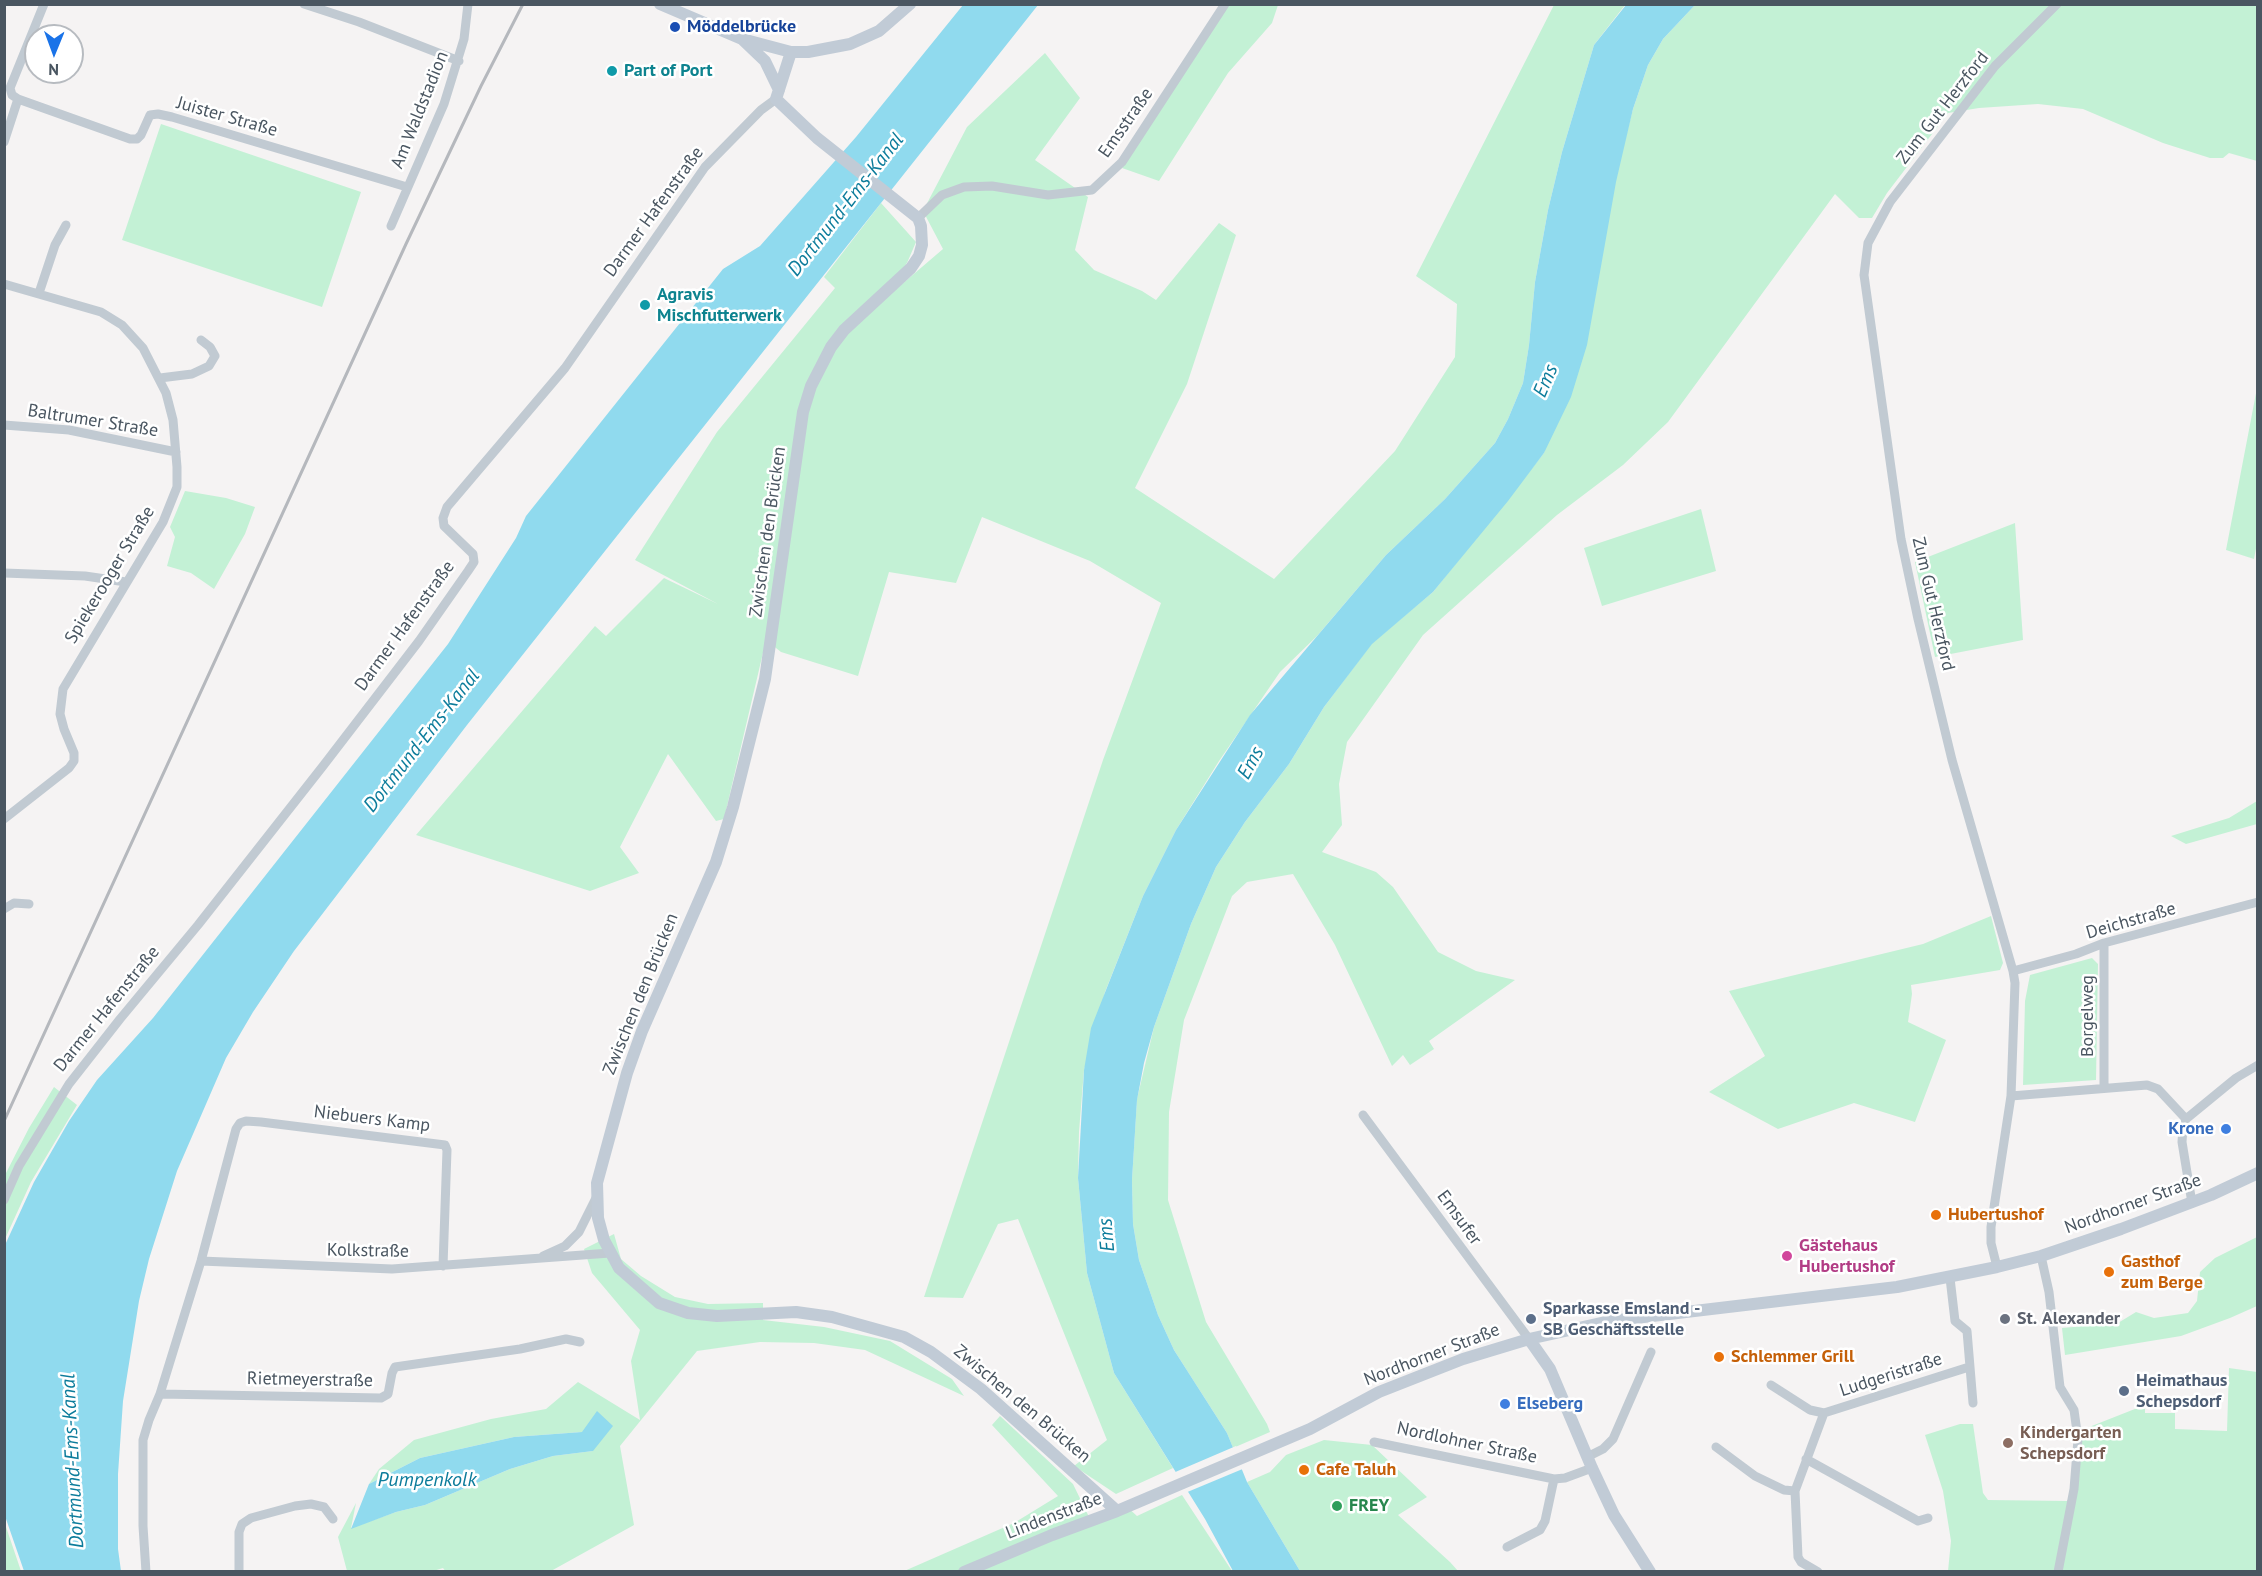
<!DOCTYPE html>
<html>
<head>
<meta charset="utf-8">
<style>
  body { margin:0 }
  #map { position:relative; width:2262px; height:1576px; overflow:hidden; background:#f5f3f3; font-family:"PT Sans",sans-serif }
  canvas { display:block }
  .frame { position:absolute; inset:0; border:6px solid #4a5661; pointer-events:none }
  .north { position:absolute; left:24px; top:24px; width:60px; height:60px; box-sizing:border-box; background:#fff; border:2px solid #b7bbc0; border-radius:50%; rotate:181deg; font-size:16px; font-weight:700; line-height:24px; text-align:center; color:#4a5661 }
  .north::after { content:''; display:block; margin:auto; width:21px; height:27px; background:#1a73e8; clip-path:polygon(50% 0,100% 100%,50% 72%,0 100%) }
</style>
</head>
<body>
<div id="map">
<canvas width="2262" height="1576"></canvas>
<div class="frame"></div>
<div class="north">N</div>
</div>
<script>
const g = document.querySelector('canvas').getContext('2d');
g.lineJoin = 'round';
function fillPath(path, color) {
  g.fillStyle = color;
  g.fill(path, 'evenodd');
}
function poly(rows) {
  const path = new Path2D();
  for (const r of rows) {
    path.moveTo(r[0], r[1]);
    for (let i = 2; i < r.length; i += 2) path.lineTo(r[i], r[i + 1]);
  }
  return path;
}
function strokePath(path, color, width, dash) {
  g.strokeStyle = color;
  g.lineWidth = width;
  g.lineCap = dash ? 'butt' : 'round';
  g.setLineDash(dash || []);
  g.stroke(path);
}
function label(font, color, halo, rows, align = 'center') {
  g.font = font + ' "PT Sans",sans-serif';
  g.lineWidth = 5;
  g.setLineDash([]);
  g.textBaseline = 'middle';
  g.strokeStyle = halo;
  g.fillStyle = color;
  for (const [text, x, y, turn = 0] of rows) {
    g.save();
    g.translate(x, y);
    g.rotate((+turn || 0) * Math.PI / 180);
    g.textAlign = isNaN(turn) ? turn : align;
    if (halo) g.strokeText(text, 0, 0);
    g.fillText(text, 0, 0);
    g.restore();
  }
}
fillPath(poly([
  [1226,5,1278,5,1272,23,1228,73,1159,181,1122,168],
  [1554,5,1625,5,1594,45,1562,152,1548,210,1535,282,1529,345,1523,383,1508,419,1495,443,1445,499,1386,555,1317,636,1280,672,1219,761,1176,830,1143,896,1105,992,1084,1070,1079,1132,1078,1178,1087,1273,1114,1373,1173,1468,1116,1494,1074,1466,1107,1440,1018,1219,998,1224,963,1298,924,1297,1103,760,1161,603,1090,561,982,517,956,583,889,572,858,676,781,652,766,640,724,819,716,821,668,754,620,847,639,873,590,891,416,835,595,626,606,636,664,578,718,604,635,560,717,432,835,288,824,277,881,203,916,242,907,263,874,308,943,249,923,211,967,127,1045,53,1080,98,1035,160,1088,197,1075,250,1094,270,1142,291,1156,300,1219,223,1236,235,1187,384,1135,488,1274,579,1395,451,1455,357,1457,304,1416,276],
  [1695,5,2257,5,2257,161,2229,153,2223,158,2210,158,2163,143,2083,109,2038,104,1979,108,1948,113,1887,193,1872,218,1859,218,1835,194,1668,422,1623,465,1557,515,1423,635,1347,742,1339,784,1342,825,1322,852,1376,872,1393,887,1438,952,1476,971,1515,980,1429,1041,1434,1049,1410,1065,1403,1055,1392,1066,1335,945,1293,874,1247,882,1232,896,1184,1020,1169,1112,1168,1200,1206,1322,1267,1424,1270,1432,1233,1448,1227,1433,1174,1350,1158,1315,1139,1260,1133,1224,1132,1180,1137,1099,1154,1027,1191,924,1216,867,1245,822,1289,764,1324,707,1372,643,1433,592,1544,453,1633,109,1648,65,1663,39],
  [161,124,361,192,322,307,122,240],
  [2257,388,2258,538,2254,559,2226,550],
  [185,491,226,498,255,507,245,534,214,589,191,573,167,566,175,537,170,527],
  [1701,509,1716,571,1602,606,1584,548],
  [2015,523,2023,640,1935,657,1915,562],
  [2257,801,2257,824,2186,844,2171,836,2229,818],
  [1991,916,2003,963,2000,970,1911,985,1912,994,1908,1022,1946,1040,1915,1122,1854,1103,1778,1129,1709,1092,1765,1056,1729,991,1923,944],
  [2092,958,2098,964,2096,1080,2023,1085,2025,1001,2030,975],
  [54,1087,77,1105,31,1182,5,1239,5,1175,29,1128],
  [614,1234,621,1259,641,1276,675,1297,708,1304,763,1303,763,1320,824,1327,890,1341,952,1379,964,1396,865,1350,814,1343,760,1342,697,1351,620,1446,634,1525,551,1571,446,1572,443,1568,430,1572,347,1571,338,1537,356,1503,351,1528,396,1512,425,1505,510,1469,553,1456,593,1451,582,1432,514,1437,420,1458,369,1484,379,1469,414,1440,491,1419,546,1409,578,1382,640,1420,631,1361,640,1330,592,1273,584,1249],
  [2257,1237,2257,1306,2230,1318,2181,1336,2065,1355,2062,1328,2118,1323,2136,1312,2154,1318,2188,1313,2197,1301,2200,1272,2215,1258],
  [2229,1368,2257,1372,2257,1571,1948,1571,1951,1541,1943,1491,1925,1435,1960,1424,1973,1424,1983,1493,1988,1500,2067,1501,2075,1490,2079,1431,2145,1405,2145,1413,2175,1413,2175,1429,2227,1431],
  [1000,1416,1073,1484,1090,1519,1125,1505,1137,1516,1182,1495,1232,1571,902,1572,1014,1523,1058,1496,992,1425],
  [1324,1440,1372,1445,1427,1497,1398,1515,1450,1562,1458,1571,1300,1571,1247,1482,1270,1472,1286,1455],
  [4,1524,5,1524,21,1571,5,1571]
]), '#c3f1d5');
fillPath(poly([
  [963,5,1038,5,467,725,294,951,253,1012,226,1058,177,1171,149,1259,139,1301,123,1401,118,1474,118,1549,121,1571,24,1571,5,1516,5,1245,34,1182,69,1121,97,1080,153,1018,448,644,516,538,526,516,723,269,760,246,856,137],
  [1626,5,1695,5,1663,39,1648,65,1633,109,1616,182,1587,345,1571,397,1544,453,1508,501,1433,592,1372,644,1324,707,1289,764,1245,822,1216,867,1191,924,1154,1027,1144,1063,1137,1100,1132,1180,1133,1224,1139,1260,1158,1315,1174,1350,1227,1433,1247,1482,1300,1571,1233,1571,1205,1519,1114,1373,1087,1273,1078,1178,1084,1070,1091,1028,1143,896,1176,830,1250,715,1386,555,1445,499,1495,443,1508,419,1523,383,1529,345,1535,282,1548,210,1562,152,1594,45],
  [597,1411,613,1426,593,1451,553,1456,510,1469,425,1505,396,1512,351,1529,369,1484,420,1458,514,1437,582,1432]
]), '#90daee');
fillPath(poly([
  [1236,1446,1245,1468,1185,1493,1173,1473]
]), '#f5f3f3');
strokePath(poly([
  [44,4,10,88,12,95,18,99,130,139,137,139,141,135,150,115,158,114,172,117,407,187],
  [304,4,359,22,459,61],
  [4,142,18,99],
  [918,218,942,195,964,187,992,186,1048,195,1092,190,1122,162,1225,4],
  [391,226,444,104,464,39,468,4],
  [4,284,101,312,122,325,143,348,166,393,173,420,177,467,177,487,163,522,63,689,60,714,64,729,74,753,74,761,69,768,4,819],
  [39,293,55,245,66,225],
  [160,378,192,374,209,366,215,356,210,347,201,340],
  [4,425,69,430,176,452],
  [4,573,85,576,126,582],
  [4,909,14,903,29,904],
  [2013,971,2076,954,2104,943,2258,902],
  [2104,1088,2104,943],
  [2011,1096,2147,1085,2158,1089,2186,1119],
  [1363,1115,1529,1339],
  [4,1200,19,1166,69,1084,120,1019,198,925,323,766,419,641,468,571,474,562,473,554,444,526,443,518,447,507,565,368,705,167,761,110,776,99],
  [2192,1203,2182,1142,2183,1127,2186,1119,2236,1078,2258,1065],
  [543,1256,565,1246,579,1232,596,1198],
  [2041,1256,2049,1292,2060,1387,2074,1410,2078,1439,2074,1489,2058,1572],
  [201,1261,392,1269,610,1253],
  [1997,1267,1991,1243,1991,1227,2011,1096,2015,983,2013,971,1952,760,1918,619,1901,539,1864,275,1868,243,1890,202,1995,66,2057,4],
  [1950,1278,1955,1321,1967,1331,1973,1403],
  [1771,1385,1810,1410,1824,1413],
  [160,1394,381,1398,388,1394,392,1373,395,1367,520,1349,566,1339,580,1342],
  [1374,1442,1554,1479,1565,1478,1592,1468],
  [1716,1447,1755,1476,1784,1490,1795,1491],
  [1587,1457,1603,1449,1613,1439,1651,1352],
  [1806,1459,1918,1521,1928,1518],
  [1507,1547,1540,1530,1545,1521,1554,1479],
  [146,1572,143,1526,143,1440,149,1420,160,1394,201,1261,236,1129,240,1123,246,1121,261,1122,445,1145,447,1150,443,1266],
  [239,1572,239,1532,242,1524,251,1518,295,1506,311,1504,324,1507,333,1519],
  [1818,1572,1801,1562,1798,1557,1795,1491,1824,1413,1969,1367]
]), '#c1cad2', 9);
strokePath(poly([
  [660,4,742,39,791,52,808,52,850,44,879,31,910,4],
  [743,40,765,61,779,90],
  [791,52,776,99,817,138,918,218,921,226,922,245,919,256,911,268,844,330,831,347,811,386,803,412,765,679,733,807,716,862,642,1031,627,1073,597,1183,598,1218,604,1240,619,1268,659,1303,688,1313,717,1316,796,1312,832,1317,904,1337,931,1352,981,1389,1117,1511],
  [1529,1339,1550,1369,1592,1468,1614,1515,1650,1572],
  [964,1572,1052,1535,1117,1511,1310,1429,1379,1392,1463,1359,1529,1339,1610,1321,1897,1287,1997,1267,2041,1256,2121,1229,2211,1195,2258,1173]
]), '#c1cbd6', 12);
strokePath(poly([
  [4,1121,406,244,481,86,523,4]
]), '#b5b8bd', 3);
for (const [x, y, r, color] of [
  [675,27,6,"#1a4fb4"],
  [612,71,6,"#0f9aa8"],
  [645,305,6,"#0f9aa8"],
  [2226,1129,6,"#3f7fe0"],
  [1936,1215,6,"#e8710a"],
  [1787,1256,6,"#d1479c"],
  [2109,1272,6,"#e8710a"],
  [1531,1319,6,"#5c6f8a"],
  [2005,1319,6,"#6b7280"],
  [1719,1357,6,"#e8710a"],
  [2124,1391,6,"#5c6f8a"],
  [1505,1404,6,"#3f7fe0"],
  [2008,1443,6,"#8d6e63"],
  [1304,1470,6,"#e8710a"],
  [1337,1506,6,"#2e9e5b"]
]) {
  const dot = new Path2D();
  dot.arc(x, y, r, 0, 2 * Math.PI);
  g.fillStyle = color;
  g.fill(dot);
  strokePath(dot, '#fff', 2);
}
label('bold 18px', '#164399', '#fff', [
  ["Möddelbrücke",687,27]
], 'left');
label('bold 18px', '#0d838f', '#fff', [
  ["Part of Port",624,71],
  ["Agravis",657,295],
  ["Mischfutterwerk",657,316]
], 'left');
label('18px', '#4a5661', '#fff', [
  ["Zum Gut Herzford",1943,108,-52],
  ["Am Waldstadion",420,110,-68],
  ["Juister Straße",227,117,16],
  ["Emsstraße",1126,123,-55],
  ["Darmer Hafenstraße",654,212,-54],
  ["Baltrumer Straße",93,421,9],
  ["Zwischen den Brücken",768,532,-82],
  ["Spiekerooger Straße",110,575,-59],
  ["Zum Gut Herzford",1933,604,77],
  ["Darmer Hafenstraße",405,626,-54],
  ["Deichstraße",2131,921,-16],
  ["Zwischen den Brücken",641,994,-68],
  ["Darmer Hafenstraße",107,1009,-51],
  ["Borgelweg",2088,1016,-90],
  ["Niebuers Kamp",372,1119,7],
  ["Nordhorner Straße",2133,1204,-20],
  ["Emsufer",1459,1218,54],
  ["Kolkstraße",368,1251,1],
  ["Nordhorner Straße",1432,1355,-21],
  ["Ludgeristraße",1891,1375,-18],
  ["Rietmeyerstraße",310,1380,1],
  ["Zwischen den Brücken",1022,1404,40],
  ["Nordlohner Straße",1467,1443,12],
  ["Lindenstraße",1054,1516,-21]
]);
label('bold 18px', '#366cbe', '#fff', [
  ["Krone",2214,1129],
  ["Elseberg",1517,1404,"left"]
], 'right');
label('bold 18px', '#c56008', '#fff', [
  ["Hubertushof",1948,1215],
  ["Gasthof",2121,1262],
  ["zum Berge",2121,1283],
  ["Schlemmer Grill",1731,1357],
  ["Cafe Taluh",1316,1470]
], 'left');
label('bold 18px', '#b23c85', '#fff', [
  ["Gästehaus",1799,1246],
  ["Hubertushof",1799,1267]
], 'left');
label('bold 18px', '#4e5e75', '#fff', [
  ["Sparkasse Emsland -",1543,1309],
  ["SB Geschäftsstelle",1543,1330],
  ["Heimathaus",2136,1381],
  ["Schepsdorf",2136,1402]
], 'left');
label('bold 18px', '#5b616d', '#fff', [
  ["St. Alexander",2017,1319]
], 'left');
label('bold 18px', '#785e54', '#fff', [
  ["Kindergarten",2020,1433],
  ["Schepsdorf",2020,1454]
], 'left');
label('bold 18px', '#27864d', '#fff', [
  ["FREY",1349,1506]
], 'left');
label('italic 20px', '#0c7c9b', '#fff', [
  ["Dortmund-Ems-Kanal",846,205,-52],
  ["Ems",1546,381,-67],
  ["Dortmund-Ems-Kanal",422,741,-52],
  ["Ems",1251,763,-61],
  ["Ems",1107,1235,-95],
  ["Dortmund-Ems-Kanal",73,1461,-93],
  ["Pumpenkolk",427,1480]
]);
</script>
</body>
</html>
